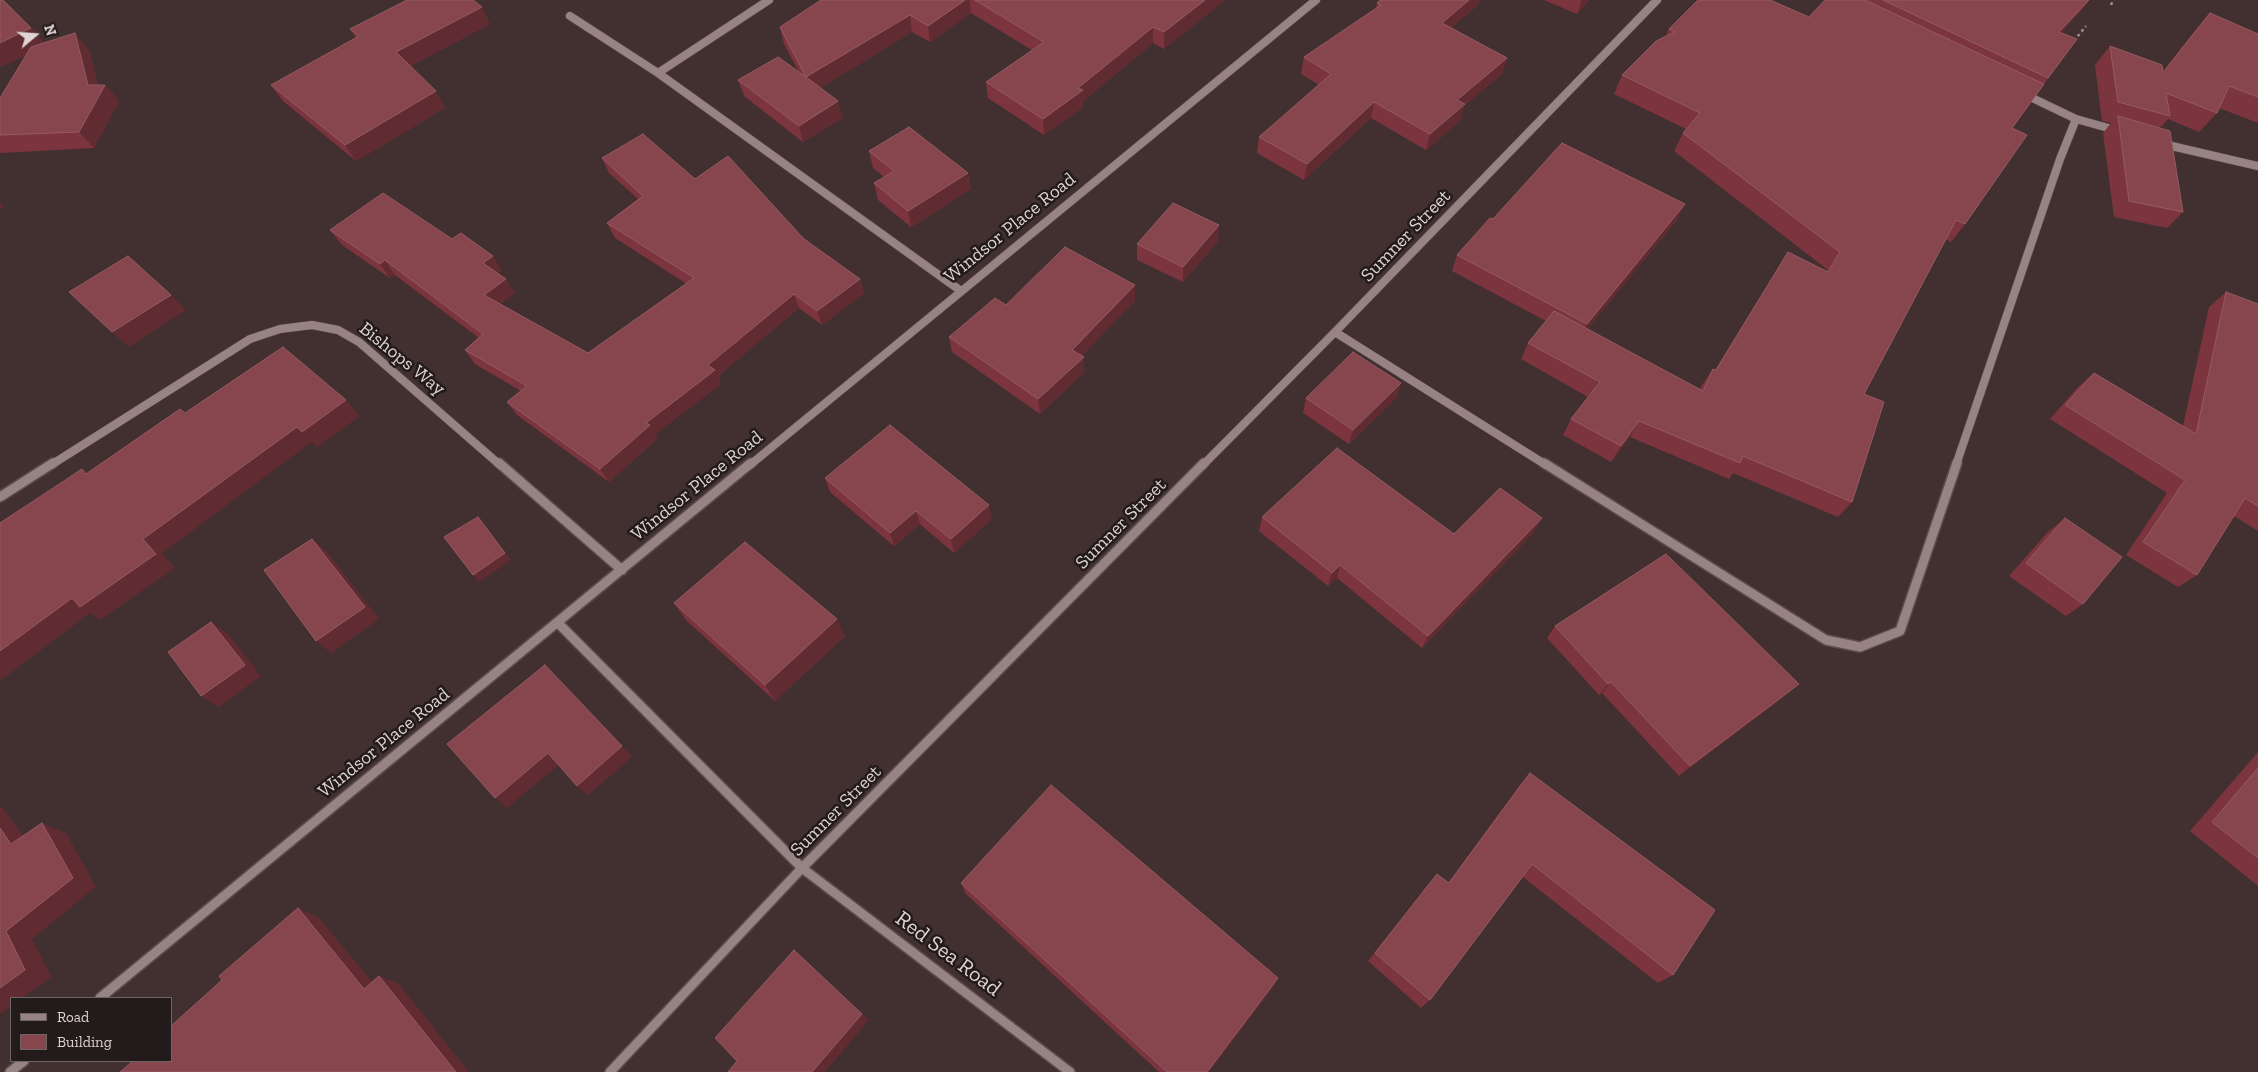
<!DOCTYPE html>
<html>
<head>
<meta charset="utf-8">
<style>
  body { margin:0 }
  #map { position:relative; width:2258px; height:1072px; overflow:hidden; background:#423031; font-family:"Zilla Slab",serif }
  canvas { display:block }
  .legend { position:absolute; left:10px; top:997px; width:162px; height:65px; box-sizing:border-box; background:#231b1b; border:1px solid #6e6565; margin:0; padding:6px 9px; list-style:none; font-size:15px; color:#dfd3d4 }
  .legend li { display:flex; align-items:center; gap:10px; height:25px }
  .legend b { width:25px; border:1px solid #6e6565 }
  .north { position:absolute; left:10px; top:10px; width:50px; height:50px; -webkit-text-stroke:4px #231b1b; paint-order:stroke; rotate:72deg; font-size:14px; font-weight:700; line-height:20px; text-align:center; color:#dfd3d4 }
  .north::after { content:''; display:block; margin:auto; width:18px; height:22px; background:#dfd3d4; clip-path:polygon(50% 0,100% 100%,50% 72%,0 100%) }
</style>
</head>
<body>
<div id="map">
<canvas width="2258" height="1072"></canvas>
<ul class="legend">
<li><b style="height:6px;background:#988384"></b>Road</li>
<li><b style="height:14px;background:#87454e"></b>Building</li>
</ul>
<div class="north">N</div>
</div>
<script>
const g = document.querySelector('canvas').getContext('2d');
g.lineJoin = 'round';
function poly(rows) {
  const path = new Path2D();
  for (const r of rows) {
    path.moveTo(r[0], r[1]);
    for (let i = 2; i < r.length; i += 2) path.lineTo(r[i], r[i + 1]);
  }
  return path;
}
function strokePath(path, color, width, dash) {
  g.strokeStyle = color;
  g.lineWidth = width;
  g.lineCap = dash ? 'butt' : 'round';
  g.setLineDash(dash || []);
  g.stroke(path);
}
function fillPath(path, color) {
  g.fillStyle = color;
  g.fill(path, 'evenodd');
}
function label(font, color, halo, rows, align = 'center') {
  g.font = font + ' "Zilla Slab",serif';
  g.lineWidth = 5;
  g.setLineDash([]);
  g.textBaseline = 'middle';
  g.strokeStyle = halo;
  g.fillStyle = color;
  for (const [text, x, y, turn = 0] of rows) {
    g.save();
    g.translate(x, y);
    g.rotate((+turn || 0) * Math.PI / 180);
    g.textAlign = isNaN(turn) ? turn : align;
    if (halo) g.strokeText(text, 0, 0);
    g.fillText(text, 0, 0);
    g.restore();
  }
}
const minorFar1 = poly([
  [570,16,658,73,961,291],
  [658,73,769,0],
  [2024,94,2076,119,2119,131],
  [2163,144,2258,166],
  [1335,332,1546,465],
  [51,465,250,339,280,329,312,325,338,330,359,342,500,465],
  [750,465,1316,0],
  [1203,465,1335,332,1657,0],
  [1956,465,2060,159,2076,119]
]);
const minor = poly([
  [499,463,622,570],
  [1544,463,1826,640,1860,647,1900,631,1957,463],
  [0,497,53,463],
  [558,623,802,868,1070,1072],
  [100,998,751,463],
  [10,1072,24,1061],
  [610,1072,802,868,1204,463]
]);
strokePath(minorFar1, '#5b4c4d', 9);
strokePath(minor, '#5b4c4d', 12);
strokePath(poly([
  [2111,5,2113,0],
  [2074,41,2086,26]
]), '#98898a', 2.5, [3, 3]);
strokePath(minorFar1, '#988384', 8);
strokePath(minor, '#988384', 9);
fillPath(poly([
  [821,0,1225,0,1164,49,1153,43,1083,101,1083,107,1044,135,988,98,986,82,1032,50,971,13,930,42,912,32,820,88,843,118,803,142,744,96,738,80,799,72,784,44,780,27],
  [1544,0,1589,0,1577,14],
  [1825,0,2089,0,2080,12,2061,33,2077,39,2012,128,1965,224,1951,242,1946,239,1864,394,1852,502,1838,517,1733,473,1729,479,1630,437,1611,462,1563,435,1571,419,1588,397,1521,359,1528,343,1546,321,1452,271,1457,255,1493,219,1677,220,1587,329,1700,390,1702,385,1713,369,1715,370,1788,252,1827,271,1828,270,1674,151,1683,133,1686,129,1614,94,1622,75,1665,37,1669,29,1809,17],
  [1377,3,1479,4,1451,28,1507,58,1502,74,1464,106,1460,121,1426,150,1371,118,1304,180,1257,153,1259,137,1319,85,1301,74,1304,57,1376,9],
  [2210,13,2258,34,2258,123,2219,108,2217,113,2199,132,2168,119,2160,128,2183,212,2167,228,2114,217,2103,133,2111,123,2102,121,2095,65,2110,46,2163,71,2193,33],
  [490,24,410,66,445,108,356,161,283,101,271,85,356,38,350,29],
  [31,28,44,43,89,50,98,85,105,85,119,101,94,148,0,153,0,98,26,55,0,67],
  [869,151,968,173,971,189,911,227,878,200,874,183,884,177,873,168],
  [602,158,695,179,804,239,860,279,864,293,822,325,799,308,718,376,721,384,655,434,657,439,609,482,517,415,507,402,521,391,475,364,465,350,479,338,395,275,390,278,342,245,330,230,452,239,502,270,498,273,515,293,500,304,588,353,687,284,615,238,607,223,638,199,609,173],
  [1218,241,1183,282,1137,260,1137,244],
  [1135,285,1135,301,1081,356,1084,357,1084,372,1040,414,952,352,949,337,1006,305],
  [2226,292,2258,304,2258,531,2234,516,2197,575,2178,587,2126,555,2167,493,2050,419,2078,387,2094,373,2183,426,2209,307],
  [1401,383,1396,398,1349,444,1303,413,1306,398],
  [825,478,992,519,954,553,920,524,894,546,830,492],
  [1262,517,1454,534,1534,532,1422,648,1337,578,1328,586,1259,531],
  [2065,518,2083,604,2066,616,2009,576,2048,532],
  [674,603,845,636,775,701,686,620],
  [1555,626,1786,695,1679,776,1602,693,1599,695,1547,638],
  [2258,752,2258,886,2190,831],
  [1530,773,1673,975,1658,983,1523,877,1430,1000,1421,1008,1368,961,1437,874,1448,883,1520,785],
  [961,883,1278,978,1273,987,1209,1072,1159,1072,966,894]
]), '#7c343e');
fillPath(poly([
  [965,0,970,0,971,13,930,42,928,26],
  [1205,0,1225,0,1164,49,1164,32],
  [1469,0,1480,0,1479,4,1437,40,1442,23],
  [1582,0,1589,0,1577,14],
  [2089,0,2080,12,2048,48,2059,32],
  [482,7,490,24,406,68,396,52],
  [910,15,912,32,810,94,806,77],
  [1153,27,1153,43,1083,101,1083,107,1044,135,1043,119,1078,88],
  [31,28,46,45,0,67,0,43],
  [75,33,89,50,100,93,105,85,119,101,94,148,79,132,88,85],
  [1507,58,1502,74,1464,106,1460,121,1426,150,1430,134,1457,100],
  [436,91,445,108,356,161,345,145],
  [838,101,843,118,803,142,799,126],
  [1374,102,1371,118,1304,180,1307,164],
  [968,173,971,189,911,227,908,211],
  [0,202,4,207,0,209],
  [1685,204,1677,220,1579,339,1587,324],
  [1219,225,1218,241,1183,282,1183,267],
  [493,256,502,270,493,277,483,263],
  [385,260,395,275,390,278,380,264],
  [506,279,515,293,493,309,484,295],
  [860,279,864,293,822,325,817,311],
  [1135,285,1135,301,1073,365,1072,350],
  [794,294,799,308,718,376,721,384,655,434,657,439,609,482,600,469,646,423,708,365],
  [171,295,186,310,129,347,112,332],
  [1084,357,1084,372,1040,414,1038,399],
  [1401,383,1396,398,1349,444,1353,430],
  [346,400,360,416,317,447,302,432],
  [1639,421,1630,437,1611,462,1621,446],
  [297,427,312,442,162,553,175,568,100,620,90,613,1,680,0,679,0,651,143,539],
  [989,505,992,519,954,553,951,539],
  [916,511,920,524,894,546,890,533],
  [478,517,511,560,479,582,473,575],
  [1542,518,1534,532,1422,648,1428,636],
  [312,539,327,552,379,619,331,653,316,641],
  [1340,565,1337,578,1328,586,1332,573],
  [837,619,845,636,775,701,765,685],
  [211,622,228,634,261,676,219,707,201,696],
  [545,665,632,757,588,795,577,786],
  [1611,682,1602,693,1599,695,1608,684],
  [1799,684,1786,695,1679,776,1690,766],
  [548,753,560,764,507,808,495,798],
  [0,805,36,853,11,844,0,828],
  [42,823,66,833,96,887,32,939,51,977,22,998,11,998,11,1006,0,1014,0,988,6,931],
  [298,908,318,917,384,996,364,989],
  [379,976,398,983,469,1072,456,1072],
  [1278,978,1273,987,1209,1072,1207,1072],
  [862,1014,869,1020,825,1072,812,1072]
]), '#612b32');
const building = poly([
  [0,0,3,0,31,28,0,43,0,0],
  [407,0,473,0,482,7,396,52,436,91,345,145,271,85,359,36,350,29,407,0],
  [821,0,965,0,928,26,910,15,806,77,838,101,799,126,738,80,778,57,806,77,780,27,821,0],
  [975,0,1205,0,1164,32,1153,27,1078,88,1083,90,1043,119,986,82,1044,42,975,0],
  [1380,0,1469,0,1442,23,1507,58,1457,100,1465,104,1430,134,1374,102,1307,164,1259,137,1331,74,1304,57,1381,5,1377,3,1380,0],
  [1698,0,1770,0,1809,17,1825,0,1865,0,2044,84,2012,128,2027,135,1965,224,1956,220,1864,394,1884,402,1852,502,1743,456,1740,463,1639,421,1621,446,1571,419,1600,382,1528,343,1554,311,1703,391,1713,369,1716,370,1788,252,1828,272,1840,252,1683,133,1700,113,1622,75,1656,41,1675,32,1669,29,1698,0],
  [1883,0,2089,0,2059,32,2077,39,2048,78,1883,0],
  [2210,13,2258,34,2258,97,2229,86,2217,113,2166,93,2170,116,2118,102,2110,46,2162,65,2163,73,2210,13],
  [75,33,88,85,105,85,79,132,0,135,0,98,31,47,75,33],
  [2118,116,2170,131,2183,212,2129,201,2118,116],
  [909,127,968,173,908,211,874,183,894,171,869,151,909,127],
  [643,134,695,179,728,156,804,239,860,279,817,311,794,294,708,365,715,370,646,423,650,425,600,469,507,402,527,386,465,350,483,334,385,260,380,264,330,230,383,193,452,239,461,233,493,256,483,263,506,279,484,295,588,353,694,278,607,223,643,196,602,158,643,134],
  [1562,143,1685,204,1587,324,1457,255,1490,218,1493,219,1562,143],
  [1173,203,1219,225,1183,267,1137,244,1173,203],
  [1065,247,1135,285,1072,350,1084,357,1038,399,949,337,995,298,1006,305,1065,247],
  [128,256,171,295,112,332,69,292,128,256],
  [2226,292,2258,304,2258,506,2245,498,2197,575,2143,542,2185,480,2065,405,2094,373,2196,434,2226,292],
  [283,347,346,400,302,432,297,427,143,539,156,554,80,607,72,598,0,651,0,523,82,469,86,474,180,409,185,413,283,347],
  [1353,352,1401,383,1353,430,1306,398,1353,352],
  [890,425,989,505,951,539,916,511,890,533,825,478,890,425],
  [1337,448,1454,534,1500,488,1542,518,1428,636,1340,565,1332,573,1262,517,1337,448],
  [478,517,505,553,473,575,444,537,478,517],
  [2065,518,2122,557,2083,604,2026,563,2065,518],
  [312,539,365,607,316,641,264,570,312,539],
  [745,542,837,619,765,685,674,603,745,542],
  [1666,554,1799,684,1690,766,1611,682,1608,684,1555,626,1666,554],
  [211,622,245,665,201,696,168,652,211,622],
  [545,665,622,746,577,786,548,753,495,798,447,744,545,665],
  [2258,768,2258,858,2212,822,2258,768],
  [1530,773,1715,910,1673,975,1532,864,1430,1000,1375,953,1437,874,1449,883,1530,773],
  [1051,785,1278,978,1207,1072,1167,1072,961,883,1051,785],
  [42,823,73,878,6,931,25,970,0,988,0,828,11,844,42,823],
  [298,908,364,989,379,976,456,1072,120,1072,133,1061,171,1061,171,1026,222,980,219,976,298,908],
  [794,950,862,1014,812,1072,728,1072,737,1061,715,1038,794,950]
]);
fillPath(building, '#87454e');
strokePath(building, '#955b63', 1);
label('19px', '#dfd3d4', '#231b1b', [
  ["Windsor Place Road",1010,228,-39],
  ["Sumner Street",1406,236,-46],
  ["Bishops Way",402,359,39],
  ["Windsor Place Road",697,486,-39],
  ["Sumner Street",1121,524,-45],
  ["Windsor Place Road",384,743,-39],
  ["Sumner Street",836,811,-45]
]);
label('22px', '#dfd3d4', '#231b1b', [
  ["Red Sea Road",948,954,37]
]);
</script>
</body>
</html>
